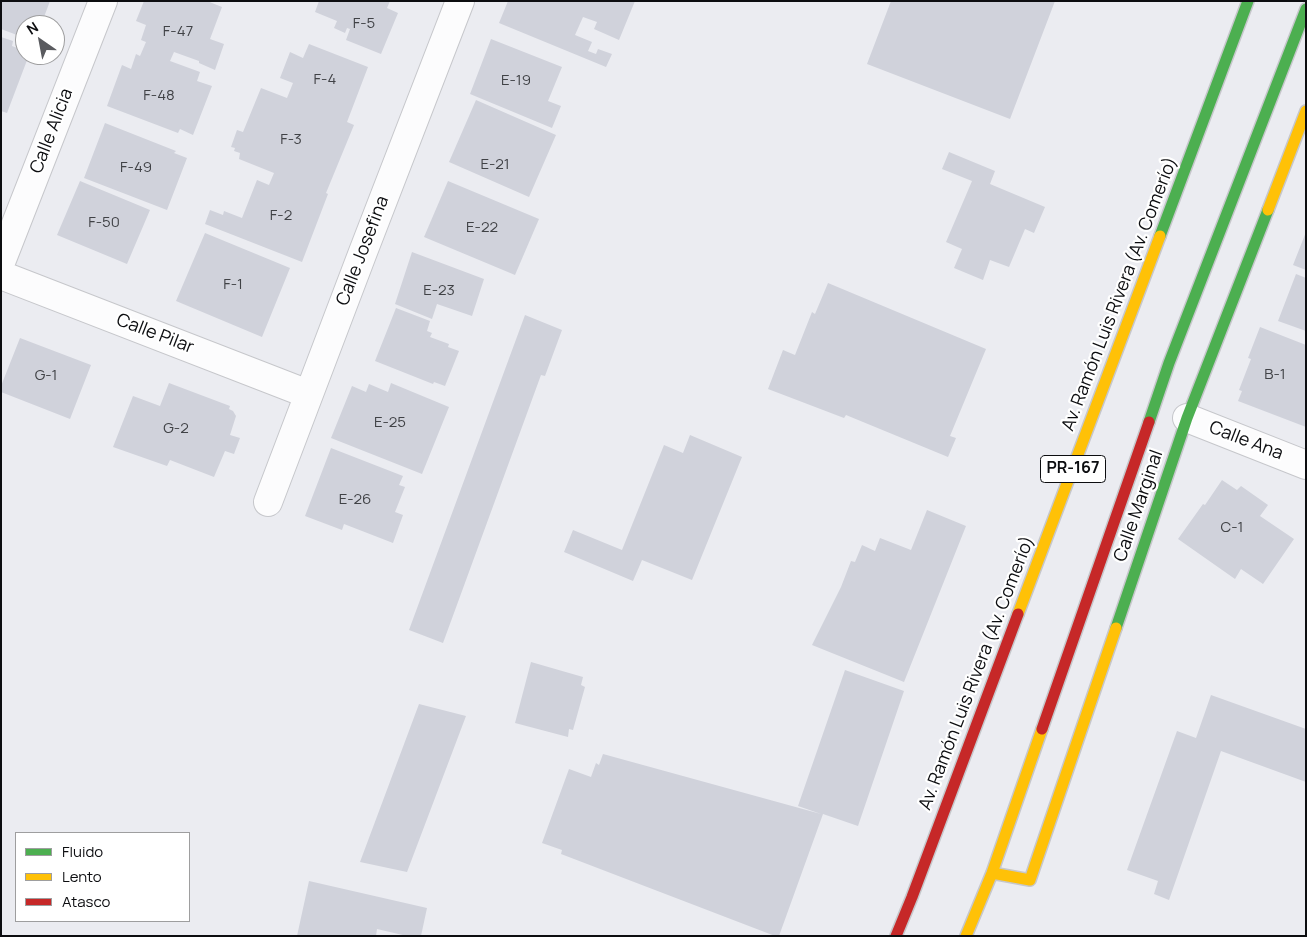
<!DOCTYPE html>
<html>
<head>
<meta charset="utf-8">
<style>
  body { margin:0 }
  #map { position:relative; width:1307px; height:937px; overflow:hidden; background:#ebecf1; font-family:Manrope,sans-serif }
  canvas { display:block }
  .frame { position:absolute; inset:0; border:2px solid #0c0d10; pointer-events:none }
  .legend { position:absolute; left:15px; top:832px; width:175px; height:90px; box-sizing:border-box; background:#fff; border:1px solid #9e9e9f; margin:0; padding:6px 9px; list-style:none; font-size:15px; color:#0c0d10 }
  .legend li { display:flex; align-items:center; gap:10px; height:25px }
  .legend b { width:25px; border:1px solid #9e9e9f }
  .north { position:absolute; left:15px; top:15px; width:50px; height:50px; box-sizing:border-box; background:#fff; border:1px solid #9e9e9f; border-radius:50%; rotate:327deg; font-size:14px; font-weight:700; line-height:20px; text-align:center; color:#0c0d10 }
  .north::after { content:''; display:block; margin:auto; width:18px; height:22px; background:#5a5b5f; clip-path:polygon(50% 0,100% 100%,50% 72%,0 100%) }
</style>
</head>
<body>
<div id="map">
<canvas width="1307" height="937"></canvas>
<div class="frame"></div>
<ul class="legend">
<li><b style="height:6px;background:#4caf50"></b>Fluido</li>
<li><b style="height:6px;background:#ffc107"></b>Lento</li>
<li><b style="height:6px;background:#c62828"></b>Atasco</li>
</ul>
<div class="north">N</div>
</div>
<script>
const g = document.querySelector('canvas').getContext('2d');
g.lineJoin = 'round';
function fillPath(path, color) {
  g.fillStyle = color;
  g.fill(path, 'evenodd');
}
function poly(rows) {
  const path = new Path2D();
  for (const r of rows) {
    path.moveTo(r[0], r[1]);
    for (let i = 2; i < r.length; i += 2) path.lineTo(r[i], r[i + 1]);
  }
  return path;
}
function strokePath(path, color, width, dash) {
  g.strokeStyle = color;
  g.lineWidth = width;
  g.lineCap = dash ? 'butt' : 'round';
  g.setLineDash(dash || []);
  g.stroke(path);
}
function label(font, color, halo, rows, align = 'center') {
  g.font = font + ' Manrope,sans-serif';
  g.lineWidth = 4.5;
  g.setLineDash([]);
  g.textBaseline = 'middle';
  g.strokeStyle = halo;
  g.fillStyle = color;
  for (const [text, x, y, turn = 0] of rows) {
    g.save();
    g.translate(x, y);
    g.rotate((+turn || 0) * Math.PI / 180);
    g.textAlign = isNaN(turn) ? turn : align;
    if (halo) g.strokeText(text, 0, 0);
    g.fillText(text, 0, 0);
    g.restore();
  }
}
fillPath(poly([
  [1,1,50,1,41,25,25,25,25,38,1,29],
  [144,1,207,1,222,7,210,39,224,44,215,70,199,63,199,61,174,52,170,61,200,72,197,81,212,86,193,135,180,129,178,133,107,106,122,65,131,69,136,54,140,56,146,42,141,40,146,25,136,21],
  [319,1,390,1,387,8,398,13,381,54,346,40,350,29,347,28,345,33,334,28,337,21,315,12],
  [508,1,635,1,619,40,594,29,597,22,583,17,575,35,592,42,588,51,596,54,598,49,612,54,606,67,499,23],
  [891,1,1055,1,1010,119,867,64],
  [1,37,13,41,12,46,25,51,25,55,29,55,7,113,1,111],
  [491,39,562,67,548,101,561,106,552,128,470,94],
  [309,44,368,67,347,122,354,125,326,193,328,194,302,262,205,224,210,210,223,215,224,211,242,218,257,180,269,185,274,173,239,159,240,153,234,151,235,148,231,147,237,130,243,132,261,88,287,98,293,83,280,78,290,52,303,58],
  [476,100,556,135,529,197,449,162],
  [105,123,176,151,174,153,187,158,167,210,84,178],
  [949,152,995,171,990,184,1045,207,1034,233,1025,229,1009,267,990,260,983,280,954,268,962,249,946,242,972,181,942,169],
  [80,181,150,210,127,264,57,235],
  [448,181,539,219,515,275,424,237],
  [1306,232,1306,270,1293,265],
  [205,233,290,268,262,337,176,301],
  [412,252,484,279,472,316,437,304,432,319,395,304],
  [1296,274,1306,278,1306,331,1278,321],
  [828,283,986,349,950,436,956,438,948,457,846,415,844,418,768,389,783,350,795,355,812,312,815,314],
  [396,308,430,321,427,331,432,333,430,337,449,344,448,347,459,351,445,386,434,382,433,384,375,361],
  [525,315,562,330,545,376,541,375,443,643,409,630],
  [1260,327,1306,345,1306,427,1238,401,1242,391,1239,390,1251,359,1248,358],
  [20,338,91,365,70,419,1,392,1,386],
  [169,383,230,406,229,409,233,411,236,416,230,435,240,438,234,454,225,451,214,477,170,460,167,466,113,447,133,396,160,406],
  [391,383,449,407,422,474,331,438,352,386,366,392,369,384,388,392],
  [690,435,742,457,692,580,642,560,633,581,564,552,573,530,622,550,664,445,683,453],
  [331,448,403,476,399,485,405,487,395,512,403,515,393,543,344,524,342,530,305,516],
  [1222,480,1237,490,1241,486,1268,505,1260,516,1294,539,1263,584,1241,569,1235,579,1178,539,1203,504,1205,505],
  [927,510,966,526,904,682,812,645,841,587,851,561,855,562,862,545,875,551,880,538,911,550],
  [531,662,583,677,581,685,585,687,573,730,569,729,568,737,515,723],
  [845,670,904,691,858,826,823,814,779,936,775,936,561,854,562,850,542,843,569,769,591,777,596,763,599,765,603,754,821,814,798,806],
  [1211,695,1306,729,1306,782,1221,751,1169,900,1154,894,1158,881,1127,870,1177,731,1196,738],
  [419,704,466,716,407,872,360,862],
  [309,881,427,908,421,936,407,936,377,929,376,936,297,936]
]), '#d0d2db');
const street = poly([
  [1,262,103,1],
  [1,275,308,394],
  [1187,418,1306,465],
  [268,502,363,252,460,1]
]);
const fast = poly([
  [1160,236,1248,1],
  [1149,422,1169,363,1306,9],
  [1116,628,1187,418,1268,210]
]);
const slow = poly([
  [1268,210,1306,111],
  [1018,614,1160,236],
  [992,873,1030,880,1116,628],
  [966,936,992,873,1042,729]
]);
const jam = poly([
  [1042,729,1149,422],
  [896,936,912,897,1018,614]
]);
strokePath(street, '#c6c7cb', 30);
strokePath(fast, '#c6c7cb', 14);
strokePath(slow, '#c6c7cb', 14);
strokePath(jam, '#c6c7cb', 14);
strokePath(street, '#fcfcfd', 28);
strokePath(fast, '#4caf50', 11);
strokePath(slow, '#ffc107', 11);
strokePath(jam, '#c62828', 11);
label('15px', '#404246', null, [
  ["F-5",364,24],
  ["F-47",178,32],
  ["F-4",325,80],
  ["E-19",516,81],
  ["F-48",159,96],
  ["F-3",291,140],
  ["E-21",495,165],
  ["F-49",136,168],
  ["F-2",281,216],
  ["F-50",104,223],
  ["E-22",482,228],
  ["F-1",233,285],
  ["E-23",439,291],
  ["B-1",1275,375],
  ["G-1",46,376],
  ["E-25",390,423],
  ["G-2",176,429],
  ["E-26",355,500],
  ["C-1",1232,528]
]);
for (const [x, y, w] of [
  [1073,469,65]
]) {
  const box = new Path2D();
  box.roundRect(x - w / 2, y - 13.5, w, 27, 4);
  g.fillStyle = '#fff';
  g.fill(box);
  strokePath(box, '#0c0d10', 1);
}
label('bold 16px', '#0c0d10', null, [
  ["PR-167",1073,469]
]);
label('18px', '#0c0d10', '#fff', [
  ["Calle Alicia",52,131,-69],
  ["Calle Josefina",363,251,-69],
  ["Av. Ramón Luis Rivera (Av. Comerío)",1120,294,-69],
  ["Calle Pilar",155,334,21],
  ["Calle Ana",1246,441,21],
  ["Calle Marginal",1139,506,-71],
  ["Av. Ramón Luis Rivera (Av. Comerío)",977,673,-69]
]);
</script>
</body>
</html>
